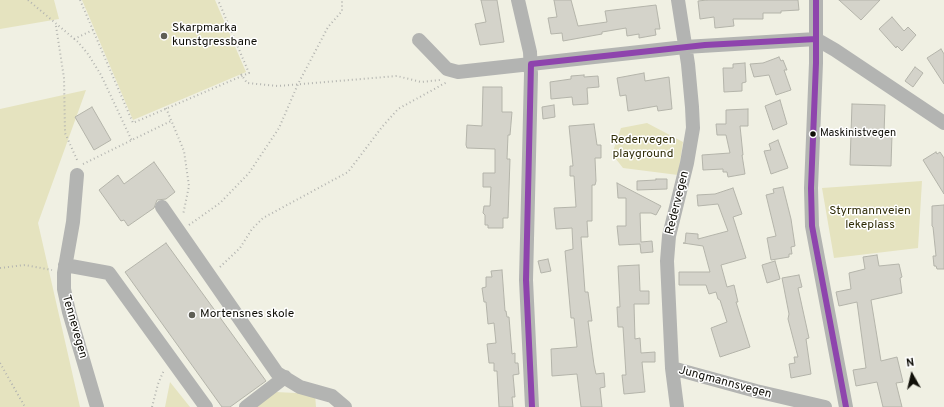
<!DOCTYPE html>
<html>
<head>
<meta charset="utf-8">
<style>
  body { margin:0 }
  #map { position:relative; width:944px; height:407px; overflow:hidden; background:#f0f0e3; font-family:Overpass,sans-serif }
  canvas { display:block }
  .north { position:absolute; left:892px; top:355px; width:40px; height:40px; -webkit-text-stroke:3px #fff; paint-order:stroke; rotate:352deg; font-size:11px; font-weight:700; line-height:16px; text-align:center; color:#100f08 }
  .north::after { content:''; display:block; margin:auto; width:14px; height:18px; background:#100f08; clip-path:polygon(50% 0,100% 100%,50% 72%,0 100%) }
</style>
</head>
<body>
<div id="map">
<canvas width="944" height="407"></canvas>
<div class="north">N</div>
</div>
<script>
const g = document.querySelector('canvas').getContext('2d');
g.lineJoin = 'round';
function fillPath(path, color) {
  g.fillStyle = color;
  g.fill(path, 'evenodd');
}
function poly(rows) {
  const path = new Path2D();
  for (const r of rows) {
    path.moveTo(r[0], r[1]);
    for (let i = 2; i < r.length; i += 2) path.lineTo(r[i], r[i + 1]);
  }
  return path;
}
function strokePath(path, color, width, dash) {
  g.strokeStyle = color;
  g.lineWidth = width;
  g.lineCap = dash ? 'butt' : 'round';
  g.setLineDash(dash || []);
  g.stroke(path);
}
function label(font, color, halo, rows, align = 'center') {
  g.font = font + ' Overpass,sans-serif';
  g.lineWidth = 3;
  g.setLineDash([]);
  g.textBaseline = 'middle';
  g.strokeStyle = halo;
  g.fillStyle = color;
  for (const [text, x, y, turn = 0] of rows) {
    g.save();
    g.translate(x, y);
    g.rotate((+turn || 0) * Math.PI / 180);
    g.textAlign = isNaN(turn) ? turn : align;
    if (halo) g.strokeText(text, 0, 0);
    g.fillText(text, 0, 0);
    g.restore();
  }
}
fillPath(poly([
  [0,0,54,0,59,19,0,29],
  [82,0,215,0,246,72,133,120],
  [86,90,38,223,80,407,0,407,0,109],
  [647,123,683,142,678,175,623,168,612,154,621,128],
  [922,181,918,248,834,258,822,188],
  [170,382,190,407,165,407],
  [276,392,315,394,316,407,254,407]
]), '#e5e3bf');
const building = poly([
  [481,0,497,0,504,42,480,45,475,24,486,22,481,0],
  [554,0,571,0,578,26,607,22,605,11,656,5,660,29,655,29,656,35,639,38,639,34,627,36,626,28,602,32,602,34,563,41,562,33,551,34,548,18,557,17,554,0],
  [707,0,798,0,799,10,781,11,781,13,763,13,763,19,733,19,734,26,715,28,714,17,700,19,698,1,707,0],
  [839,0,880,0,861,20,839,0],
  [892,17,904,31,908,27,916,35,902,51,897,46,896,48,879,29,892,17],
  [941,49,944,54,944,84,927,58,941,49],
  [779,57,781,61,783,60,787,70,784,70,791,90,776,95,769,75,754,77,750,64,763,63,779,57],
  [745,63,746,82,742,83,742,91,724,92,723,68,733,68,733,64,745,63],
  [915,67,923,73,913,87,905,81,915,67],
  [644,73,645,81,669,77,672,109,658,111,657,106,628,111,626,95,620,96,617,78,644,73],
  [584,75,584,77,598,76,599,87,587,88,588,104,573,105,572,97,551,99,550,82,571,79,571,76,584,75],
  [483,87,502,87,502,112,512,112,510,135,508,135,507,159,510,159,508,218,503,218,503,228,488,228,488,225,485,225,485,215,483,213,484,206,490,206,491,187,483,187,483,173,495,173,495,149,467,148,466,145,467,125,482,126,483,87],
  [780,100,787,124,773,130,765,106,780,100],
  [852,104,885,105,884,134,892,135,891,166,850,165,852,104],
  [554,105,555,117,543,119,542,107,554,105],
  [92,107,111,140,94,150,75,117,92,107],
  [748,109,748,126,740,126,743,155,742,155,745,174,728,177,727,172,723,172,723,169,703,170,702,155,730,153,726,135,717,135,716,124,726,124,726,110,748,109],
  [594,124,597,145,601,145,601,158,595,158,596,181,595,185,592,185,592,221,587,221,588,237,581,237,585,292,588,292,592,321,588,321,594,365,596,374,604,373,605,387,600,388,602,407,581,407,577,374,552,376,551,349,577,347,574,318,571,318,565,251,573,249,572,228,556,229,554,208,576,207,574,176,570,176,570,166,573,166,569,126,594,124],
  [778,140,788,168,771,174,764,151,771,150,769,144,778,140],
  [936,152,937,154,940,152,944,158,944,194,923,160,936,152],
  [154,162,175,192,166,199,157,200,154,208,128,226,124,220,121,221,99,190,118,175,124,184,154,162],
  [656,179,667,179,667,189,637,190,637,181,656,180,656,179],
  [617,183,661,206,656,215,651,213,640,213,641,242,652,241,653,252,641,253,640,244,619,245,617,226,626,226,626,198,618,198,617,183],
  [783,187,791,219,795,246,791,247,792,254,789,254,789,257,771,260,767,238,776,236,766,195,774,193,773,189,783,187],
  [733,188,742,214,733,217,746,258,721,265,727,287,734,285,738,302,736,302,750,347,720,357,711,328,727,322,720,300,718,299,716,292,709,294,706,285,679,285,679,272,710,272,703,246,683,243,685,243,686,233,698,234,698,239,728,231,718,204,698,206,697,195,715,194,733,188],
  [944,205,944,269,937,269,936,266,934,266,933,256,936,256,933,227,932,226,932,206,944,205],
  [166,243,266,381,230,407,222,407,125,272,166,243],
  [877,255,879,266,899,264,902,277,900,278,902,293,871,300,881,361,897,357,903,382,896,383,902,407,883,407,877,382,856,386,853,370,866,368,857,302,839,306,836,292,851,289,849,273,865,269,863,257,877,255],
  [548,259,551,271,541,273,538,261,548,259],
  [775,261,780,279,767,283,762,265,775,261],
  [639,265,640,291,649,291,649,304,634,304,635,339,640,338,641,353,655,352,655,362,642,362,645,392,624,394,622,375,626,375,623,327,618,327,617,307,620,307,618,266,639,265],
  [502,270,505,311,506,311,507,317,509,317,512,354,515,353,515,363,518,363,519,374,513,375,515,397,512,397,513,407,499,407,497,371,494,371,494,363,489,363,487,344,496,343,494,323,488,324,486,302,484,302,482,288,486,287,486,277,492,277,491,271,502,270],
  [799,275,802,287,798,288,809,338,806,339,811,374,791,378,789,364,795,363,794,357,798,357,788,319,789,314,782,278,799,275]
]);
fillPath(building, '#d4d3ca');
strokePath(building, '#b4b4aa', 1);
strokePath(poly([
  [28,0,78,42,88,54,101,75,132,141],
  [80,0,133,123,249,73,218,0],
  [56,26,64,78,65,133,78,162],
  [74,39,93,30],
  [241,74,247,83,278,86,397,76,421,82,440,80],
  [166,108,184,151,189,186,183,215],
  [83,164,171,121],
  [189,225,220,203,249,173,279,128,298,84,317,48,328,27,342,11,342,0],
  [220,267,240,248,252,229,263,218,348,172,382,127,398,109,447,82],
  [0,268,25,265,52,270],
  [0,363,25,407],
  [152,407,158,384,164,370]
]), '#b3b4b0', 2, [1, 3]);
strokePath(poly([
  [518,0,530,52,531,74,526,280,532,407],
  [816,0,816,63,811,188,812,226,846,407],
  [419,40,447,69,458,72,685,47,816,39,835,50,944,123],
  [77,175,73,222,64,273,64,289,69,312,97,407],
  [162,207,277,373,300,387,332,396,345,407],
  [65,265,109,273,206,407],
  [672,368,756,391,825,407],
  [246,407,285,377],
  [677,407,672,368,667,261,669,236,687,163,693,128,692,107,688,64,678,0]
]), '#b3b4b2', 14);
strokePath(poly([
  [816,0,816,63,811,188,812,226,846,407],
  [532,407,526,280,531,64,705,45,816,39]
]), '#8e44ad', 6);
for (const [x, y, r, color] of [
  [164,36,4,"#5e5e55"],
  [813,134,3.5,"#100f08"],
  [192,315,4,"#5e5e55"]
]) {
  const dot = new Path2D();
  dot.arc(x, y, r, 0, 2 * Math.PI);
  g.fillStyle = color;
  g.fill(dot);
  strokePath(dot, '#fff', 1.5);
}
label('11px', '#100f08', '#fff', [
  ["Maskinistvegen",820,134]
], 'left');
label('12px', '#100f08', '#fff', [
  ["Skarpmarka",172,29],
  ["kunstgressbane",172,43],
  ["Mortensnes skole",200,315]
], 'left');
label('12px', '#302d07', '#fff', [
  ["Redervegen",643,141],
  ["playground",643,155],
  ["Styrmannveien",870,212],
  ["lekeplass",870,226]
]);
label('12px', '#100f08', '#fff', [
  ["Redervegen",678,203,-76],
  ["Tennevegen",74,327,74],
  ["Jungmannsvegen",725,383,15]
]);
</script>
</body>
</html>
